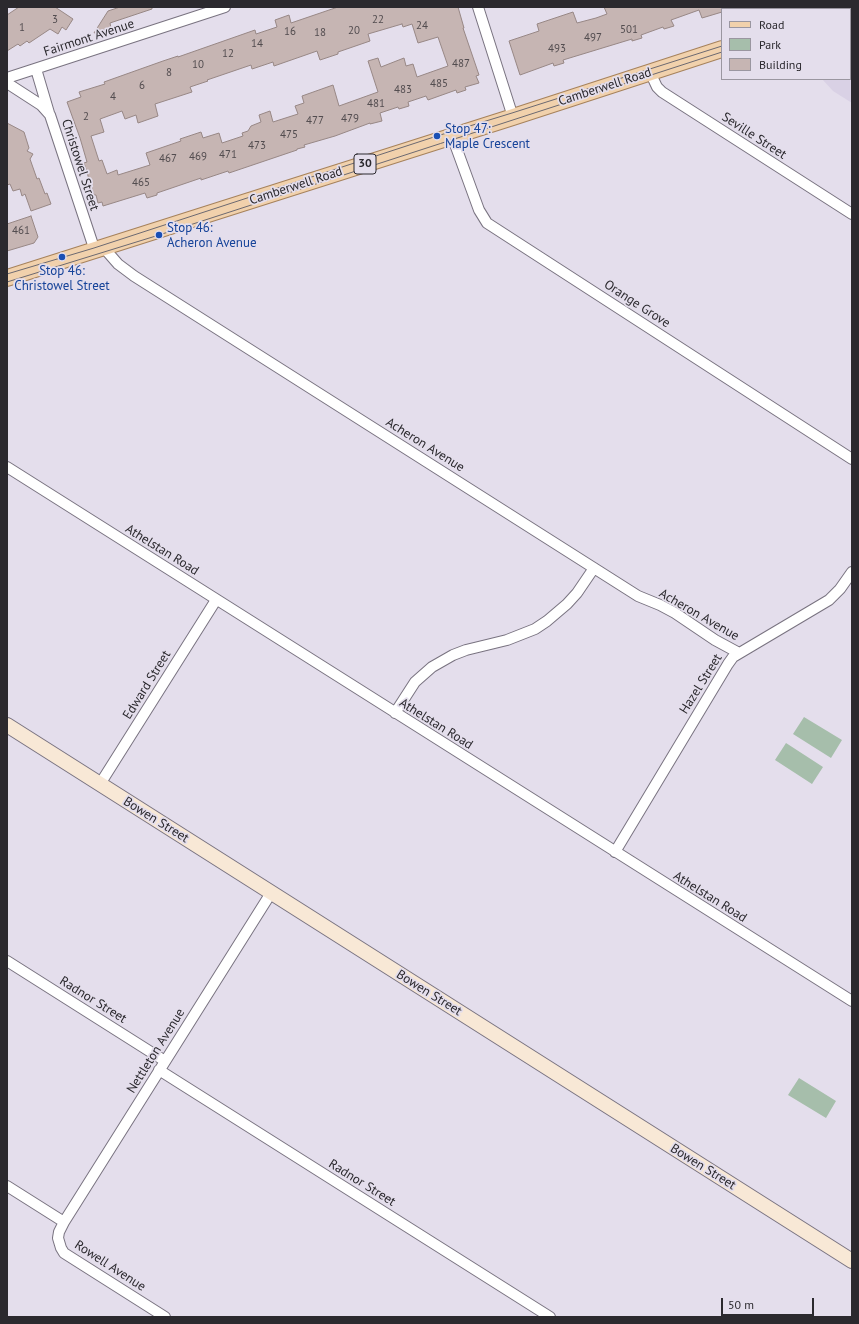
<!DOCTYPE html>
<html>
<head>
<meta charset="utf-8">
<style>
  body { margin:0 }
  #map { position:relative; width:859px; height:1324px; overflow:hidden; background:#e4deec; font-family:"PT Sans",sans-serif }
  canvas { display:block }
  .frame { position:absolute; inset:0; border:8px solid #2b292e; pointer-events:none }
  .legend { position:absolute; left:721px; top:8px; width:130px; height:72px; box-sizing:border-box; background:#e4deec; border:1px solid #9a96a0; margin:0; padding:5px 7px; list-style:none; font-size:12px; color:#2b292e }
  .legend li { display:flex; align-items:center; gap:8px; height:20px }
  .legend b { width:20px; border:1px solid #9a96a0 }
  .scale { position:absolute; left:721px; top:1298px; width:93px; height:18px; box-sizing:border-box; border:2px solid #2b292e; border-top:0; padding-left:5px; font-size:12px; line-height:14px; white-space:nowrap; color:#2b292e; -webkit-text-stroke:3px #e4deec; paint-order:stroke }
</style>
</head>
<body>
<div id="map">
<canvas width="859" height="1324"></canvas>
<div class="frame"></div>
<ul class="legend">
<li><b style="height:5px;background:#f1d1ac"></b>Road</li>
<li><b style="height:11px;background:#a6beab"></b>Park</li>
<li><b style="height:11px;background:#c6b5b3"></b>Building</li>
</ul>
<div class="scale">50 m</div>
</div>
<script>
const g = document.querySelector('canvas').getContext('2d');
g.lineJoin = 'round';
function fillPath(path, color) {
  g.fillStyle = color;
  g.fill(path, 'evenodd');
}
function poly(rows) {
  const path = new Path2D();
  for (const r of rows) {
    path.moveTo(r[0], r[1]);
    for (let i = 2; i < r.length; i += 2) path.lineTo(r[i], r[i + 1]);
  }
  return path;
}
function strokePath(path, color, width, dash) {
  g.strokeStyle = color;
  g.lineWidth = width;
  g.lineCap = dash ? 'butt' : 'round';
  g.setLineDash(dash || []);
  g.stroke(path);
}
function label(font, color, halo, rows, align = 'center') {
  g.font = font + ' "PT Sans",sans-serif';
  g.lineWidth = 3.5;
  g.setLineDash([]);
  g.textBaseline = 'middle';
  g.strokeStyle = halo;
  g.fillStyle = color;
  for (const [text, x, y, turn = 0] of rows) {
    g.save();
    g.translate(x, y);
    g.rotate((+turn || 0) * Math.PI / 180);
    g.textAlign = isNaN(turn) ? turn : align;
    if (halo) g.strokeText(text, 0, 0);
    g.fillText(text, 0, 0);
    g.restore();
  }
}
fillPath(poly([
  [852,26,852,103,833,91,822,79,850,79,850,27]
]), '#d9d1e5');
fillPath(poly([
  [804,717,842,740,831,758,793,734],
  [786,743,823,767,812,784,775,760],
  [799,1078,836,1101,826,1118,788,1095]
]), '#a6beab');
const building = poly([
  [19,7,55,7,73,19,66,30,62,27,58,34,50,29,29,43,27,41,20,46,18,44,7,51,7,15,19,7],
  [120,7,152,7,152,9,110,23,111,28,94,33,108,11,120,7],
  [338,7,458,7,464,28,463,28,479,75,476,76,479,83,465,87,466,90,457,93,456,90,428,100,426,96,408,102,409,106,399,109,398,107,380,113,382,121,370,124,370,123,335,136,304,145,305,147,297,149,297,150,229,173,228,171,201,180,201,178,157,193,157,195,147,198,145,193,103,206,102,202,98,203,96,195,94,195,84,163,87,162,80,138,67,102,81,97,79,92,105,84,104,82,163,61,178,56,178,57,255,30,256,34,277,27,275,20,289,15,291,23,338,7],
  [402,24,403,27,412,24,418,43,438,37,448,66,417,77,413,64,406,66,404,58,381,67,378,58,368,61,378,92,339,106,333,85,302,96,304,103,295,106,298,114,273,122,270,111,259,115,261,122,251,126,248,131,242,133,243,136,222,143,219,133,203,138,201,132,180,139,181,141,146,153,150,165,118,175,117,170,107,174,102,160,99,161,91,136,104,132,100,119,122,111,125,119,136,115,138,123,158,116,155,104,192,92,190,87,208,81,207,80,251,65,252,69,273,62,274,66,317,51,320,60,338,54,338,52,370,41,368,34,402,24],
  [604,7,729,7,729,9,722,9,722,12,702,18,699,10,671,20,674,26,664,29,663,27,641,35,642,38,632,41,632,39,563,60,564,63,554,66,553,63,520,75,509,41,539,31,537,24,573,12,577,23,596,18,607,14,604,7],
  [7,123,24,132,29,148,27,151,33,154,30,159,37,179,39,178,45,194,47,193,51,204,31,211,25,194,22,196,20,189,13,191,10,184,7,185,7,123],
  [31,216,38,237,34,243,7,251,7,224,31,216]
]);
fillPath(building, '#c6b5b3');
strokePath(building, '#978785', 1);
const street = poly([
  [478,7,513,117],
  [36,69,49,113],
  [650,72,657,87,662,92,852,214],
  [7,78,225,7],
  [7,83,41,105,50,115,95,251],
  [452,136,479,210,487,223,852,459],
  [104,248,118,264,134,276,638,596,660,605,675,613,715,640,739,653],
  [7,467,852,1001],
  [395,713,415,682,432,667,453,655,466,650,507,640,535,629,547,621,567,604,577,593,594,568],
  [100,784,216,600],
  [615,852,728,664,733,657,829,600,840,589,852,572],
  [7,961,165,1061],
  [159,1070,550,1317],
  [7,1186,64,1222,59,1232,58,1238,61,1248,64,1253,165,1317],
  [64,1222,271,893]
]);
const secondary = poly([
  [743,7,744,9],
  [7,725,852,1261]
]);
const primary = poly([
  [845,9,851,7],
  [7,278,513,117,722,49]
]);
strokePath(street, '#797380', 12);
strokePath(secondary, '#797380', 16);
strokePath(primary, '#a6825c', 18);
strokePath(street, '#fff', 10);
strokePath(secondary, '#f8e8d6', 14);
strokePath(primary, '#f1d1ac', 16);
strokePath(poly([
  [835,9,841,7],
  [850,11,852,10],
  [7,274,94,248,437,136,512,113,722,46],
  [7,282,159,235,722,52]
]), '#6c6971', 1);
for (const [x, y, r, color] of [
  [437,136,4,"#1a4fb4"],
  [159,235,4,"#1a4fb4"],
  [62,257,4,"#1a4fb4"]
]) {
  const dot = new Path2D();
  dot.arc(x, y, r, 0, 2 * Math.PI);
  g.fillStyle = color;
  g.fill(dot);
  strokePath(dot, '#e4deec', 1.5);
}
label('11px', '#524c4f', null, [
  ["3",55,20],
  ["22",378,20],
  ["24",422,26],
  ["1",22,28],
  ["501",629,30],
  ["20",354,31],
  ["16",290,32],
  ["18",320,33],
  ["497",593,38],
  ["14",257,44],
  ["493",557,49],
  ["12",228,54],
  ["487",461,64],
  ["10",198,65],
  ["8",169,73],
  ["485",439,84],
  ["6",142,86],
  ["483",403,90],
  ["4",113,97],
  ["481",376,104],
  ["2",86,117],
  ["479",350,119],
  ["477",315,121],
  ["475",289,135],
  ["473",257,146],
  ["471",228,155],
  ["469",198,157],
  ["467",168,159],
  ["465",141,183],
  ["461",21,231]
]);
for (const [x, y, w] of [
  [365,164,22]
]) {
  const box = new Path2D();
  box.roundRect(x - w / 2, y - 10, w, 20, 3);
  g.fillStyle = '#e4deec';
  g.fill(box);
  strokePath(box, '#2b292e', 1);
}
label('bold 12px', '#2b292e', null, [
  ["30",365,164]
]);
label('13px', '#2b292e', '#e4deec', [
  ["Fairmont Avenue",89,38,-18],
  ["Camberwell Road",605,87,-18],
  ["Seville Street",754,136,33],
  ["Christowel Street",80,165,72],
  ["Camberwell Road",296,186,-18],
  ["Orange Grove",637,304,33],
  ["Acheron Avenue",425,445,32],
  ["Athelstan Road",162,550,32],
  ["Acheron Avenue",699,615,30],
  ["Hazel Street",701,684,-58],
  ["Edward Street",147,685,-58],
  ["Athelstan Road",436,724,32],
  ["Bowen Street",156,820,32],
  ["Athelstan Road",710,897,32],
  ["Bowen Street",429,993,32],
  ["Radnor Street",93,1000,32],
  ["Nettleton Avenue",156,1051,-58],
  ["Bowen Street",703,1167,32],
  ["Radnor Street",362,1183,32],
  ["Rowell Avenue",110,1266,33]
]);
label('13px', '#164399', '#e4deec', [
  ["Stop 47:",445,129],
  ["Maple Crescent",445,144],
  ["Stop 46:",167,228],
  ["Acheron Avenue",167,243],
  ["Stop 46:",62,271,"center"],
  ["Christowel Street",62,286,"center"]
], 'left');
</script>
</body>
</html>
